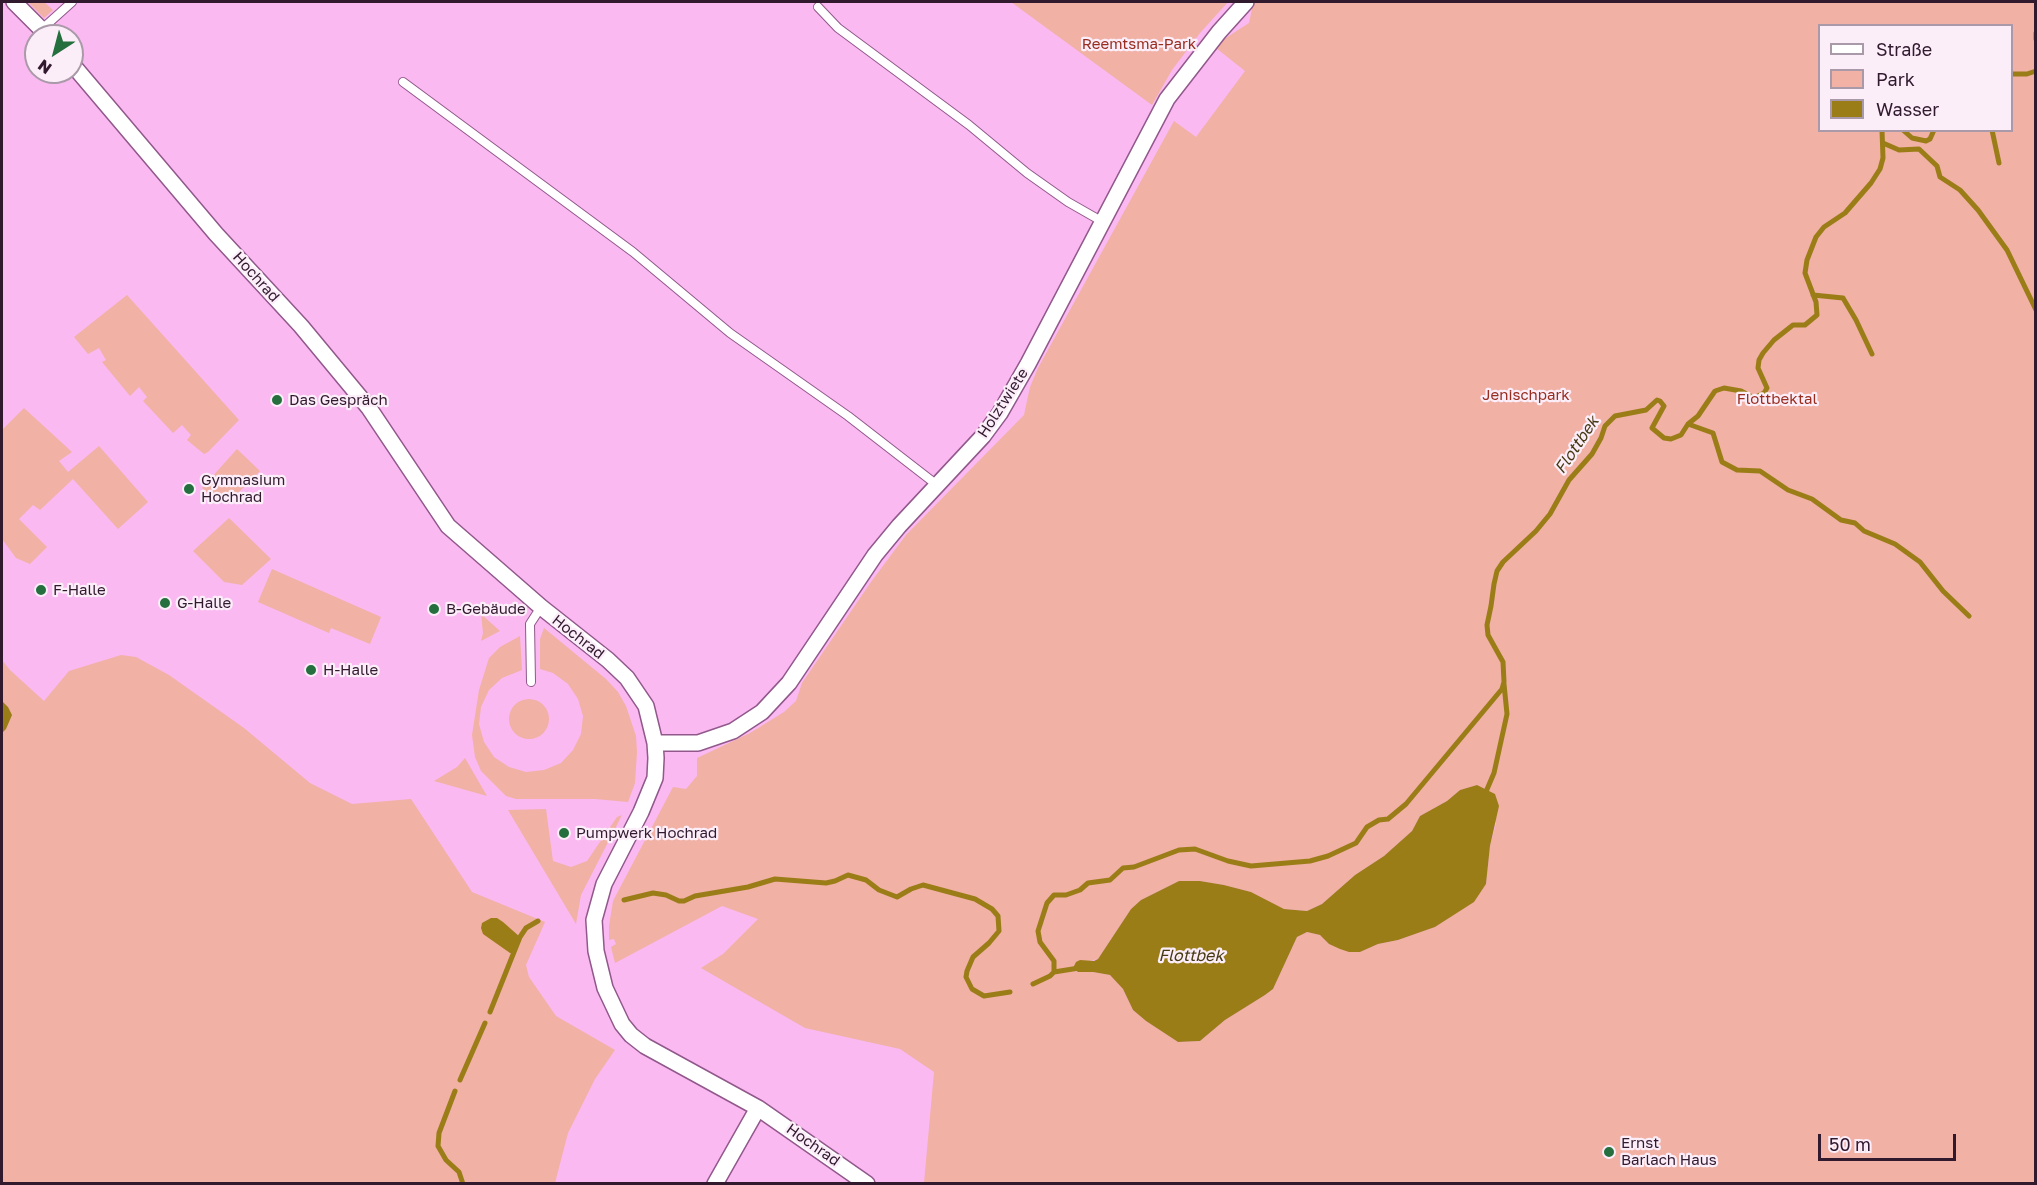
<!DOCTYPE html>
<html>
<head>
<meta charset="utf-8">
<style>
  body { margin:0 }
  #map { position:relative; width:2037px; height:1185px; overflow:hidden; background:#fab9f1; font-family:"Golos Text",sans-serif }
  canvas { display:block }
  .frame { position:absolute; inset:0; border:3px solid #31192e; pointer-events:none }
  .legend { position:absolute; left:1818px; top:24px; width:195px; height:108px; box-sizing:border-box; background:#fbeef9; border:2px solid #aa99a8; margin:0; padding:8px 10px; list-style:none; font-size:18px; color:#31192e }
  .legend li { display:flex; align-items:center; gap:12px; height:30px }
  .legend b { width:30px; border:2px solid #aa99a8 }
  .north { position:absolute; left:24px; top:24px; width:60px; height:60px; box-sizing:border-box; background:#fbeef9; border:2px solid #aa99a8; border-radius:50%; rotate:216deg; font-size:16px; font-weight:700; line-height:24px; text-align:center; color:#31192e }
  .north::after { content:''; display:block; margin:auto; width:21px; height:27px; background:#246f3d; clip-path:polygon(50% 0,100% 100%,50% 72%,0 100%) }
  .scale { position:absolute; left:1818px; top:1134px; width:138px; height:27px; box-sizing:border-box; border:3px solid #31192e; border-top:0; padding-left:8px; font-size:18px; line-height:21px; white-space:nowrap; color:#31192e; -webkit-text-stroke:4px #fbeef9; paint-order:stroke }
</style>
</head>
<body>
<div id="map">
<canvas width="2037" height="1185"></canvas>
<div class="frame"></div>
<ul class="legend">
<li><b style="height:8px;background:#fff"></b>Straße</li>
<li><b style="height:16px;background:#f1b1a5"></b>Park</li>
<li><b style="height:16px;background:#9b7d18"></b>Wasser</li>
</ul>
<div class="north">N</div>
<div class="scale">50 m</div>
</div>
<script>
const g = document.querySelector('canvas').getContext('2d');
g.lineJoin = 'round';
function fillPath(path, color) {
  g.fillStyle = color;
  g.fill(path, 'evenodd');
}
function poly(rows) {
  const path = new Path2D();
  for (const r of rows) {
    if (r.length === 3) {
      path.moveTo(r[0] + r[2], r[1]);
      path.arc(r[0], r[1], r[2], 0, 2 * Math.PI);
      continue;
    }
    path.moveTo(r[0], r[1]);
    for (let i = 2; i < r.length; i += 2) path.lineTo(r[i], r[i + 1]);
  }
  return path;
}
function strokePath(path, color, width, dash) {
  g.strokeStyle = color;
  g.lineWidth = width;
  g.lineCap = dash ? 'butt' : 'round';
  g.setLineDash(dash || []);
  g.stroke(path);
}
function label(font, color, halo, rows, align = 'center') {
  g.font = font + ' "Golos Text",sans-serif';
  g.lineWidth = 4.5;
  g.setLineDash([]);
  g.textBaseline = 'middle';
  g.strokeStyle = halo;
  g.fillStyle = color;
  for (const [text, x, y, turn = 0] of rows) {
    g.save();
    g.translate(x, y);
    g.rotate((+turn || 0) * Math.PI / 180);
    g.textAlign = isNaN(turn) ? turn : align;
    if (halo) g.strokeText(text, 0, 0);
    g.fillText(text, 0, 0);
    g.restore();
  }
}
fillPath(poly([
  [28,2,44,2,53,10,44,18],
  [1011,2,1228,2,1200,33,1172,70,1152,105],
  [1256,2,2035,2,2035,1183,924,1183,934,1072,900,1049,805,1028,701,968,723,954,758,919,722,906,615,963,611,947,616,944,614,939,609,940,609,926,613,901,673,787,686,789,697,776,697,758,750,733,784,712,796,701,802,683,871,582,906,535,1024,415,1030,387,1038,368,1174,121,1196,137,1245,71,1216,48,1221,41,1249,23,1253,4],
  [1820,26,2012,26,2012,130,1820,130],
  [1477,785,1496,823,1490,846,1486,884,1473,902,1435,927,1398,940,1378,944,1360,952,1329,944,1320,935,1307,932,1297,937,1273,989,1265,995,1225,1020,1200,1041,1178,1042,1146,1021,1133,1010,1123,989,1110,975,1093,972,1078,972,1089,961,1098,959,1131,909,1141,900,1179,881,1200,881,1224,885,1251,892,1284,909,1307,911,1322,904,1355,875,1384,856,1412,831,1420,816,1447,801,1460,790],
  [127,295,239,420,208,452,204,454,187,440,191,435,182,425,173,433,143,401,147,397,139,387,130,396,102,362,106,360,99,348,88,354,74,337],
  [24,408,72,452,59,461,68,472,99,446,148,502,118,529,73,479,40,510,33,505,19,519,47,547,30,564,16,558,2,539,2,430],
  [237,449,260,471,233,498,213,498,202,488],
  [229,518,271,559,242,585,224,582,193,551],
  [272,569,381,617,370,644,331,628,329,633,258,602],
  [481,614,500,631,481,641,483,633],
  [544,628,606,679,618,692,626,706,636,736,637,752,635,783,628,802,595,799,516,799,506,796,481,771,475,757,472,735,479,690,489,658,500,647,520,636,522,670,502,678,489,690,481,707,479,724,484,742,494,757,509,767,526,772,544,770,561,763,573,750,581,734,583,716,578,699,568,684,553,673,540,669,540,639],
  [121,655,136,657,169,675,244,728,310,783,352,804,411,799,472,892,545,922,526,965,529,977,556,1016,615,1050,595,1079,568,1133,555,1183,2,1183,2,660,10,670,44,701,69,671],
  [529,719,20],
  [465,758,487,796,434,781,457,767],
  [546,809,553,861,571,867,587,861,617,817,622,815,581,895,576,924,508,810]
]), '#f1b1a5');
fillPath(poly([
  [2,701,8,707,12,715,6,729,2,733],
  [1477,785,1495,794,1499,806,1490,846,1486,884,1474,902,1435,927,1398,940,1378,944,1360,952,1349,952,1340,949,1329,944,1320,935,1307,932,1297,937,1273,989,1265,995,1225,1020,1200,1041,1178,1042,1146,1021,1133,1010,1123,989,1110,975,1093,972,1078,972,1073,968,1076,962,1080,960,1094,961,1098,959,1131,909,1141,900,1179,881,1200,881,1224,885,1251,892,1284,909,1307,911,1322,904,1355,875,1384,856,1412,831,1420,816,1447,801,1460,790],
  [491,918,497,918,503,922,520,937,514,953,510,953,483,934,481,928,482,923]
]), '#9b7d18');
strokePath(poly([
  [2036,33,2036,39],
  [2012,74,2027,74,2036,71],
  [1903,130,1912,138,1926,141,1930,139,1934,130],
  [1992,130,1999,163],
  [1883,143,1899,150,1919,149,1937,166,1940,177,1960,190,1978,210,2007,250,2036,310],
  [1813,295,1843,298,1856,320,1872,354],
  [1688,424,1713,433,1722,462,1737,470,1760,471,1788,490,1812,499,1841,520,1855,523,1864,531,1895,544,1920,562,1943,591,1969,616],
  [1485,794,1494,773,1507,714,1504,684],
  [624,900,653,893,666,895,679,901,684,901,695,896,748,887,775,879,826,883,835,881,848,875,866,880,879,890,897,897,911,889,923,885,975,899,992,909,998,916,999,931,989,943,973,957,967,971,966,977,972,989,984,996,1010,992],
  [1054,972,1079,968],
  [1033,984,1050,976,1054,972,1054,961,1040,942,1038,931,1047,903,1054,895,1066,895,1080,890,1088,883,1110,880,1123,868,1134,867,1179,850,1195,849,1228,861,1251,866,1310,861,1328,856,1356,843,1367,827,1379,820,1388,819,1406,804,1502,689,1504,682,1503,662,1488,635,1487,625,1491,606,1494,584,1497,571,1503,562,1536,531,1550,514,1569,480,1592,454,1601,438,1605,426,1615,416,1646,410,1657,400,1660,401,1664,406,1652,428,1664,438,1671,439,1681,435,1688,424,1698,416,1715,391,1724,388,1741,391,1754,398,1764,393,1767,388,1758,368,1759,360,1763,353,1774,340,1793,325,1805,325,1817,315,1816,302,1805,273,1807,260,1816,237,1824,227,1845,213,1871,183,1880,169,1883,158,1882,130],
  [490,1012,520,937,526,928,538,921],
  [460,1080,485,1023],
  [455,1091,439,1133,438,1146,446,1160,459,1172,463,1184]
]), '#9b7d18', 5);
const lane = poly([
  [818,7,838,28,969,125,1027,173,1068,202,1103,222],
  [42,29,72,2],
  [403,82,633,252,730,333,848,416,937,485],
  [531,682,530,624,541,607]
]);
const street = poly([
  [14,2,48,36],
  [72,64,216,234,301,326,369,408,448,526,541,607,608,660,627,678,646,706,655,743,656,758,655,778,641,812,604,884,594,920,596,951,605,988,622,1024,631,1035,645,1046,758,1108,867,1184],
  [655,743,698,743,733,731,762,712,789,683,875,555,899,526,983,436,1000,413,1028,364,1167,99,1219,32,1246,2],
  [715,1184,758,1108]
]);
strokePath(lane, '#91588b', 10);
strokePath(street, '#91588b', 18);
strokePath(lane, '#fff', 8);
strokePath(street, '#fff', 15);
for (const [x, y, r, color] of [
  [277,400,6,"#246f3d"],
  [189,489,6,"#246f3d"],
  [41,590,6,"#246f3d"],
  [165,603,6,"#246f3d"],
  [434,609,6,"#246f3d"],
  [311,670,6,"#246f3d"],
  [564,833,6,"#246f3d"],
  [1609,1152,6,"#246f3d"]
]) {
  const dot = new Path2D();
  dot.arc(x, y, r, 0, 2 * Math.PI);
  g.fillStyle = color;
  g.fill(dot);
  strokePath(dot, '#fbeef9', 2);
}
label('15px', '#982c1e', '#fbeef9', [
  ["Reemtsma-Park",1139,44],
  ["Jenischpark",1526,395],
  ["Flottbektal",1777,399]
]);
label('15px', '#31192e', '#fbeef9', [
  ["Hochrad",256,277,48],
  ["Holztwiete",1003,403,-57],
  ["Hochrad",578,637,38],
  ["Hochrad",813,1145,35]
]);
label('15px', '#31192e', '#fbeef9', [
  ["Das Gespräch",289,400],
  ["Gymnasium",201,480],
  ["Hochrad",201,497],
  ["F-Halle",53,590],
  ["G-Halle",177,603],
  ["B-Gebäude",446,609],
  ["H-Halle",323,670],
  ["Pumpwerk Hochrad",576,833],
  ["Ernst",1621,1143],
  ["Barlach Haus",1621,1160]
], 'left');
label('italic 16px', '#473a13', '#fbeef9', [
  ["Flottbek",1577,445,-56],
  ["Flottbek",1191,956]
]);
</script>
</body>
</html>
